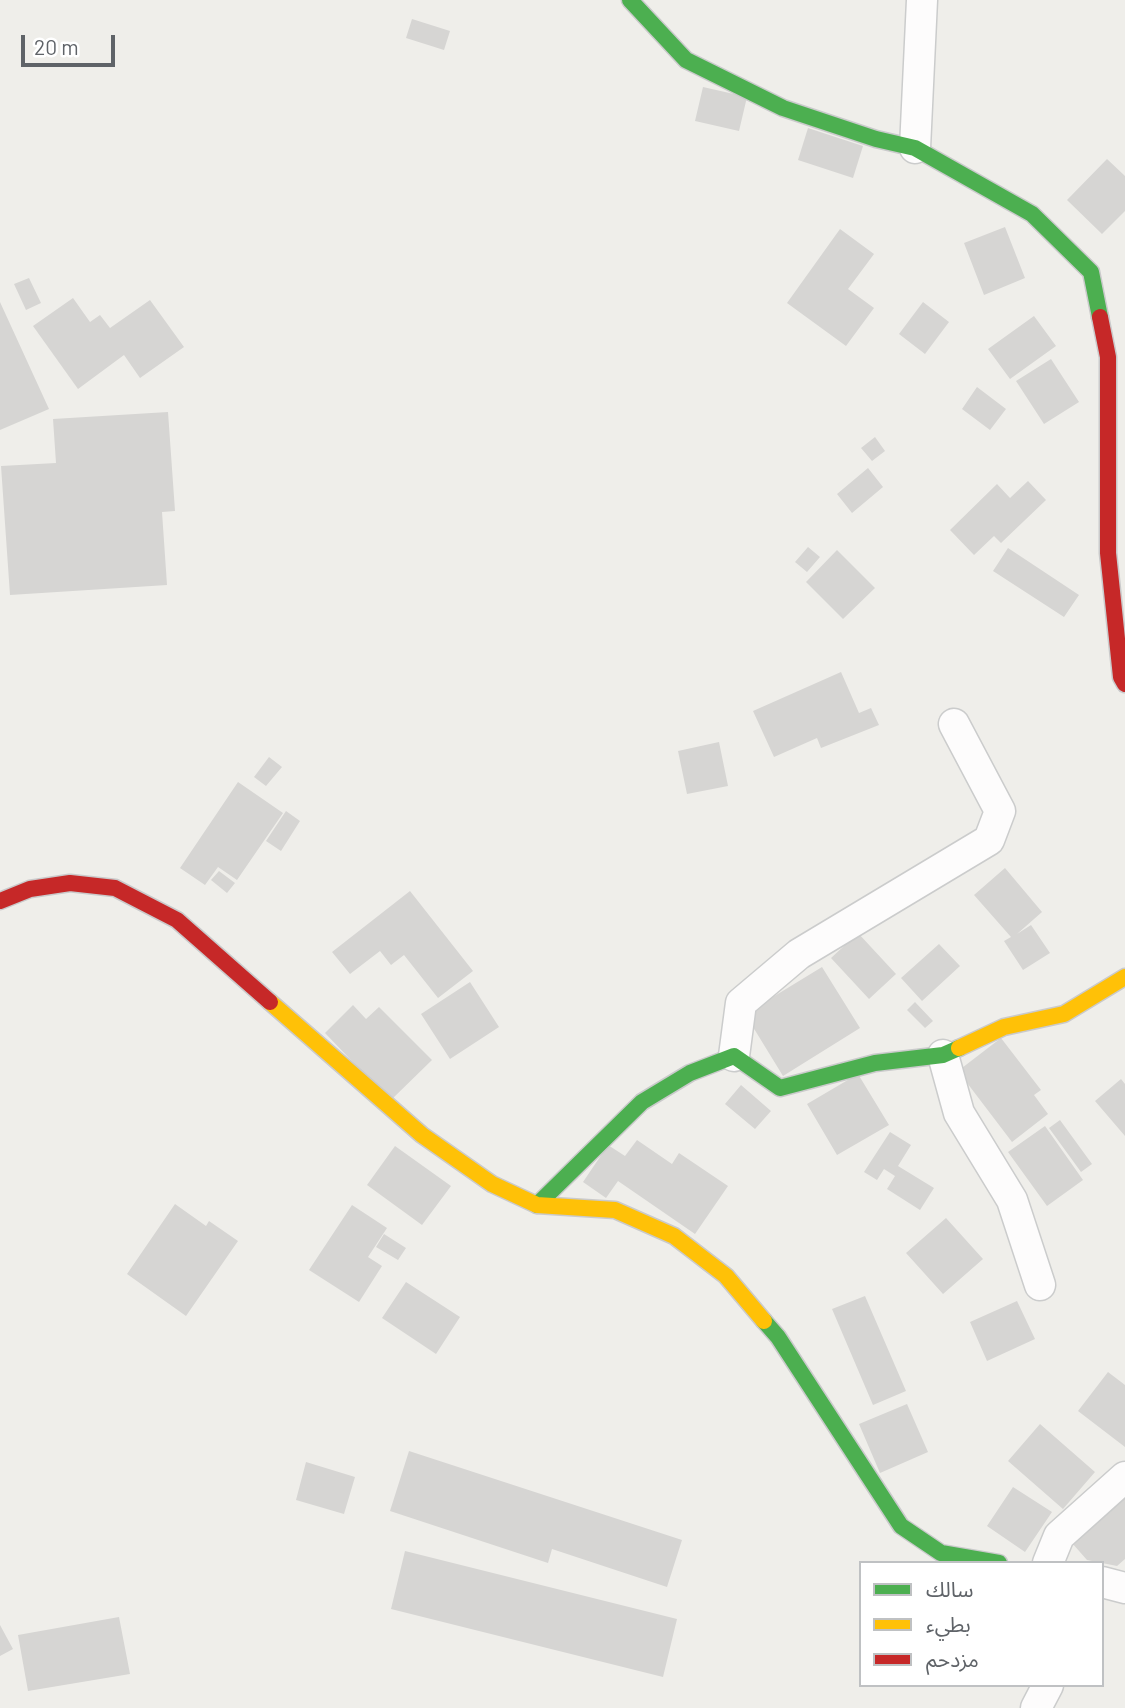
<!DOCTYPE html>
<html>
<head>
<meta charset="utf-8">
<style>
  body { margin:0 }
  #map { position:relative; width:1125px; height:1708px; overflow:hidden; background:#efeeea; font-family:Barlow,"Noto Sans Arabic",sans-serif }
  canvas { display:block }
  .legend { position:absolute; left:859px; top:1561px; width:245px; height:126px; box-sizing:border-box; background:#fff; border:2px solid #bfc1c3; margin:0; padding:9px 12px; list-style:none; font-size:21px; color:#5f6368 }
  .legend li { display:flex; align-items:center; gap:14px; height:35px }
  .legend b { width:35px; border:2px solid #bfc1c3 }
  .scale { position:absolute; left:21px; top:35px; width:94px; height:32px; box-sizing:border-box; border:4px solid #5f6368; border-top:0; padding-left:9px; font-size:21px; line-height:24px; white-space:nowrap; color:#5f6368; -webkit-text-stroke:5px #fff; paint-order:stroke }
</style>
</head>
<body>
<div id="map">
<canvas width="1125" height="1708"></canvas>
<ul class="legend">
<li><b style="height:9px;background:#4caf50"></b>سالك</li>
<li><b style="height:9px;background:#ffc107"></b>بطيء</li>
<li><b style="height:9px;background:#c62828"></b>مزدحم</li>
</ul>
<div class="scale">20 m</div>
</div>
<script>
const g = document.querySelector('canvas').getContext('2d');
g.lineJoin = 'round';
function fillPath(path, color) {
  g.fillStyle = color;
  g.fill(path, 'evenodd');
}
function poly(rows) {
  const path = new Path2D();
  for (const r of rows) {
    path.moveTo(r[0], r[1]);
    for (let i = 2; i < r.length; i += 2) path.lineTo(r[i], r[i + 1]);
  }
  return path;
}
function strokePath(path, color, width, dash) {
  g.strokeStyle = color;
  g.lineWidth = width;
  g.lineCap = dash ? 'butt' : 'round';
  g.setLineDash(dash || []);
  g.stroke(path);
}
fillPath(poly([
  [412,19,450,31,444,50,406,38],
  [703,87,747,97,739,131,695,121],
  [808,128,863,146,853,178,798,160],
  [1107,159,1125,176,1125,211,1102,234,1067,200],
  [1005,227,1025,278,984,295,964,243],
  [840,229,874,254,848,289,874,308,846,346,787,303],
  [29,278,41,303,26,310,14,284],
  [73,298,90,322,100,315,110,328,150,300,184,347,140,378,124,355,78,389,33,326],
  [0,302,49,409,0,430],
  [923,302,949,322,925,354,899,334],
  [1034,316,1056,346,1010,379,988,349],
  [1051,359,1079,402,1044,424,1016,381],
  [977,387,1006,409,990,430,962,409],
  [168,412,175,511,162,512,167,585,10,595,1,466,56,463,53,419],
  [875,437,885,451,872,461,861,448],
  [868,468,883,487,852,513,837,494],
  [1028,481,1046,500,1001,543,994,536,974,555,950,530,997,484,1010,498],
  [808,547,820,557,807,572,795,562],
  [1008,548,1079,595,1064,617,993,571],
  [837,550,875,588,843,619,806,582],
  [841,672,859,713,871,708,879,725,821,748,817,738,774,757,753,711],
  [719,742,728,786,687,794,678,751],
  [269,757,282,767,266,786,254,777],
  [238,782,283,813,237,880,218,867,205,885,180,868],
  [286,811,300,821,281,851,266,841],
  [1005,868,1042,912,1017,934,1031,925,1050,953,1023,970,1004,941,1011,937,974,895],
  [219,871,235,883,227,893,211,880],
  [410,891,473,971,438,998,404,955,391,965,380,951,350,974,332,952],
  [858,933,896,974,869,999,831,958],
  [939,944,960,966,922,1001,901,978],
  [822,967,860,1028,783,1076,745,1014],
  [470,982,499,1027,450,1059,421,1014],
  [915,1002,933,1021,925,1028,907,1010],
  [353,1005,366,1019,379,1007,432,1060,390,1101,325,1033],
  [1001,1038,1041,1090,1034,1095,1048,1114,1012,1142,958,1071],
  [858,1074,889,1125,837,1155,807,1104],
  [1121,1079,1125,1084,1125,1136,1095,1101],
  [741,1085,771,1111,755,1129,725,1104],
  [1060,1120,1092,1164,1081,1172,1049,1128],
  [1045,1126,1083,1180,1047,1206,1008,1152],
  [890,1132,911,1145,898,1166,934,1188,920,1210,887,1189,895,1176,884,1169,877,1180,864,1172],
  [637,1140,672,1164,679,1153,728,1186,695,1234,618,1181,606,1198,583,1182,608,1145,625,1156],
  [395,1146,451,1186,422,1225,367,1185],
  [175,1204,206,1226,209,1221,238,1241,186,1316,127,1274],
  [352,1205,387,1228,368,1257,382,1266,359,1302,309,1270],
  [946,1218,983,1259,943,1294,906,1253],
  [384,1234,406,1248,398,1260,376,1247],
  [406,1282,460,1317,436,1354,382,1318],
  [865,1296,906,1391,873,1405,832,1309],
  [1017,1301,1035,1339,987,1361,970,1322],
  [1108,1372,1125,1385,1125,1447,1078,1411],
  [907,1404,928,1452,880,1473,859,1424],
  [1040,1424,1095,1472,1063,1509,1008,1461],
  [409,1451,682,1540,667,1587,552,1549,548,1563,390,1511],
  [306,1462,355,1477,344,1514,296,1500],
  [1013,1487,1052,1512,1025,1552,987,1526],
  [1125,1495,1125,1559,1117,1566,1087,1560,1072,1543],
  [405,1551,677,1619,663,1677,391,1609],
  [119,1617,130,1674,28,1691,18,1635],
  [0,1625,13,1649,0,1656]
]), '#d6d5d3');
const street = poly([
  [915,148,922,0],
  [943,1055,959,1113,1012,1200,1040,1285],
  [734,1056,741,1003,799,954,989,840,1000,811,954,724],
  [1048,1563,1059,1536,1125,1477],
  [1102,1582,1125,1588],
  [1036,1708,1048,1685]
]);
const fast = poly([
  [630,0,686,60,783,108,876,139,915,148,1032,214,1091,272,1100,317],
  [537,1205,642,1102,690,1073,734,1056,780,1088,875,1063,943,1055,959,1048],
  [764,1321,778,1337,901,1526,941,1553,999,1563]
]);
const slow = poly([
  [270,1002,422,1135,492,1184,537,1205,615,1210,674,1236,726,1276,764,1321],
  [959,1048,1004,1027,1064,1014,1125,977]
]);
const jam = poly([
  [1100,317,1108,357,1108,553,1121,677,1125,684],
  [0,901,30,889,70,883,115,888,177,920,270,1002]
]);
strokePath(street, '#cbcccc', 33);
strokePath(fast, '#cacacb', 19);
strokePath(slow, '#cacacb', 19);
strokePath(jam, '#cacacb', 19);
strokePath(street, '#fdfcfc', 30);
strokePath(fast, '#4caf50', 16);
strokePath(slow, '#ffc107', 16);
strokePath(jam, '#c62828', 16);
</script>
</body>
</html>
